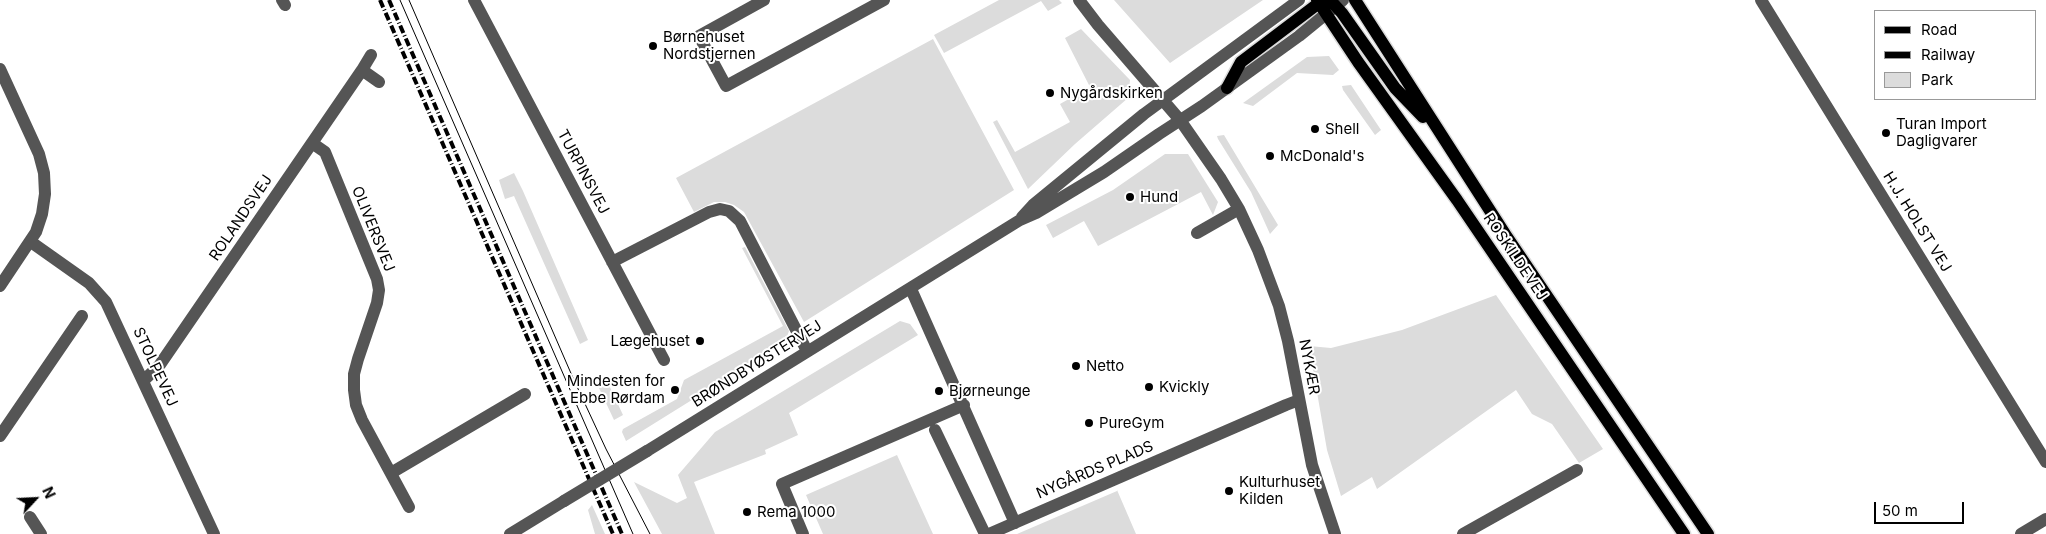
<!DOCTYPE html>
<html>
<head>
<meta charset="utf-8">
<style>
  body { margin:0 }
  #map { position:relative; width:2046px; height:534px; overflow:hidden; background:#fff; font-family:Inter,sans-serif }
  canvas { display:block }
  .legend { position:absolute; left:1874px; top:10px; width:162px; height:90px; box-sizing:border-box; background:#fff; border:1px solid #999; margin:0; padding:6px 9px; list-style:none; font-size:15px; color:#000 }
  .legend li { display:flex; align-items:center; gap:10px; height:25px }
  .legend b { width:25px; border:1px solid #999 }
  .north { position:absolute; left:10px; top:474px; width:50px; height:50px; -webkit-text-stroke:4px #fff; paint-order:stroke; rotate:65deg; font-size:14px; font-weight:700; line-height:20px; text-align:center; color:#000 }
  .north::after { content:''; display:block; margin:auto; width:18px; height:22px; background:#000; clip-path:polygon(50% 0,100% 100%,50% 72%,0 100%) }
  .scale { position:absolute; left:1874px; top:502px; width:90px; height:22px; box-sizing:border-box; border:2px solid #000; border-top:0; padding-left:6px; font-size:15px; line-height:18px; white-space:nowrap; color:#000; -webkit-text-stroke:4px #fff; paint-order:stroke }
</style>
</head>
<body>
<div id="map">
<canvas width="2046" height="534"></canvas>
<ul class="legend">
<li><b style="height:6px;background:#000"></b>Road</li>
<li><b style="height:6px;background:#000"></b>Railway</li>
<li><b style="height:14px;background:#dcdcdc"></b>Park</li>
</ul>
<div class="north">N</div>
<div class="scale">50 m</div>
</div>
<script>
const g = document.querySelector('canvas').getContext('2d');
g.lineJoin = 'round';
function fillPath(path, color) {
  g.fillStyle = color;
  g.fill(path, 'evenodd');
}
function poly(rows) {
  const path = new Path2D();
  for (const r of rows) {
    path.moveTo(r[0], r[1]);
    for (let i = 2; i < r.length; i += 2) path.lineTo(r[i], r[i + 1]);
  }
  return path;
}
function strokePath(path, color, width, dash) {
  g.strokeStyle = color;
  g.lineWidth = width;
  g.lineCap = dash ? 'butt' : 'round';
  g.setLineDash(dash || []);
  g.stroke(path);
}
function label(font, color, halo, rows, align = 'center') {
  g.font = font + ' Inter,sans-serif';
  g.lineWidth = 4;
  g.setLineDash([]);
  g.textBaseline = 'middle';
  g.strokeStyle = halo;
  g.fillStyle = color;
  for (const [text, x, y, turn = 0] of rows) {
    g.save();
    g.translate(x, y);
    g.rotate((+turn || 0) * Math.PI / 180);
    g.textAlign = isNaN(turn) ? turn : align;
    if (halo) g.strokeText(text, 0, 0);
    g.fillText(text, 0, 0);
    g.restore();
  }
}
fillPath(poly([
  [999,0,1059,0,1062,3,1048,11,1041,1,944,53,934,35],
  [1114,0,1263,0,1170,63],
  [1081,29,1130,80,1128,98,1075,144,1028,189,993,122,997,120,1015,152,1070,122,1060,104,1090,87,1065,38],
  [933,39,1014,190,804,322,744,212,734,205,725,202,714,202,694,212,676,178],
  [1329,56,1339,70,1333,75,1297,73,1253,106,1243,103,1307,57],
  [1351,85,1381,130,1375,135,1343,90,1342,86],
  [1224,135,1278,225,1270,234,1251,192,1218,139,1217,136],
  [1165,154,1188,154,1218,202,1213,215,1201,192,1098,246,1084,221,1053,238,1046,225,1113,190],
  [514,173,523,191,588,340,580,344,514,196,505,199,499,180],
  [745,247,789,331,785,342,626,441,622,432,623,429,677,399,684,380,783,326,742,248],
  [1496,295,1603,449,1579,463,1552,424,1532,414,1516,390,1377,489,1372,477,1341,496,1327,450,1309,346,1331,348,1402,330],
  [900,321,910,324,918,335,789,413,798,435,765,450,766,454,694,482,715,534,662,534,634,482,677,503,687,498,678,475,715,432],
  [608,383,623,415,614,420,599,388],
  [897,455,933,534,823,534,806,495],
  [1117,490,1136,534,1017,534,1117,491],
  [592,505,605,534,595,534,588,510]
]), '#dcdcdc');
const major = poly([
  [1317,0,1358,62,1457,200,1684,534],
  [1330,0,1342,13,1395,88,1423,117],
  [1355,0,1505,234,1708,534],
  [1227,88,1241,62,1323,0]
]);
strokePath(major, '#dbdbdb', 15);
strokePath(poly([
  [282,0,285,5],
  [474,0,664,360],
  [764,0,699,36,726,86,884,0],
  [1079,0,1098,25,1180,120,1221,179,1239,209,1258,250,1279,306,1288,341,1312,465,1335,534],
  [1761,0,2046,462],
  [0,69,39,154,44,173,45,194,42,214,36,232,0,286],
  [362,70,371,55],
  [312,143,325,152,377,279,379,290,377,303,358,359,354,374,354,390,356,405,362,420,409,507],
  [1022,217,1033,205,1144,114,1299,0],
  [1197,233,1239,209],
  [31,242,89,283,106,302,214,534],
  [612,262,709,212,720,209,729,211,740,221,807,351],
  [911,289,1015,523],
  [144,380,159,366,362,70,379,82],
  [935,430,985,534],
  [0,436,82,316],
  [647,451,1020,220,1036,213,1104,172,1159,134,1202,106,1299,36,1343,0],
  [391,473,525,394],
  [30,517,41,534],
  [510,534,564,501],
  [803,534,782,484,964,405],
  [989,534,1286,405,1299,400],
  [1463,534,1577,470],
  [2021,534,2046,519]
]), '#555', 12);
strokePath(major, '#000', 12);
strokePath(poly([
  [400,0,633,534],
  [409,0,573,378,606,449,650,534]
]), '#000', 1);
strokePath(poly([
  [380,0,613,534],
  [389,0,622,534]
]), '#000', 4, [8, 2.5, 1, 2.5]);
strokePath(poly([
  [564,501,647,451]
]), '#555', 12);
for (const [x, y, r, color] of [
  [653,46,5,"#000"],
  [1050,93,5,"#000"],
  [1315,129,5,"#000"],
  [1886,133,5,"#000"],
  [1270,156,5,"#000"],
  [1130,197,5,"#000"],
  [700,341,5,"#000"],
  [1076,366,5,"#000"],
  [1149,387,5,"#000"],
  [675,390,5,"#000"],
  [939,391,5,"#000"],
  [1089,423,5,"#000"],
  [1229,491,5,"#000"],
  [747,512,5,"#000"]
]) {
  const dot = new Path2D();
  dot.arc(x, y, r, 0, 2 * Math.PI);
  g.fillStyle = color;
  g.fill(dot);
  strokePath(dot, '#fff', 2);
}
label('15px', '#000', '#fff', [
  ["Børnehuset",663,37],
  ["Nordstjernen",663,54],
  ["Nygårdskirken",1060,93],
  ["Turan Import",1896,124],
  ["Dagligvarer",1896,141],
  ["Shell",1325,129],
  ["McDonald's",1280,156],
  ["Hund",1140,197],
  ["Lægehuset",690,341,"right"],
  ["Netto",1086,366],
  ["Mindesten for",665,381,"right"],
  ["Ebbe Rørdam",665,398,"right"],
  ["Kvickly",1159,387],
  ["Bjørneunge",949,391],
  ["PureGym",1099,423],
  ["Kulturhuset",1239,482],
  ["Kilden",1239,499],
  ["Rema 1000",757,512]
], 'left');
label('15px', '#000', '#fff', [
  ["TURPINSVEJ",583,172,62],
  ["ROLANDSVEJ",241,218,-56],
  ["H.J. HOLST VEJ",1917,222,58],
  ["OLIVERSVEJ",373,229,68],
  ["ROSKILDEVEJ",1515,257,56],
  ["BRØNDBYØSTERVEJ",757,364,-32],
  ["STOLPEVEJ",155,367,65],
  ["NYKÆR",1309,367,79],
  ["NYGÅRDS PLADS",1095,470,-23]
]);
</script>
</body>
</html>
